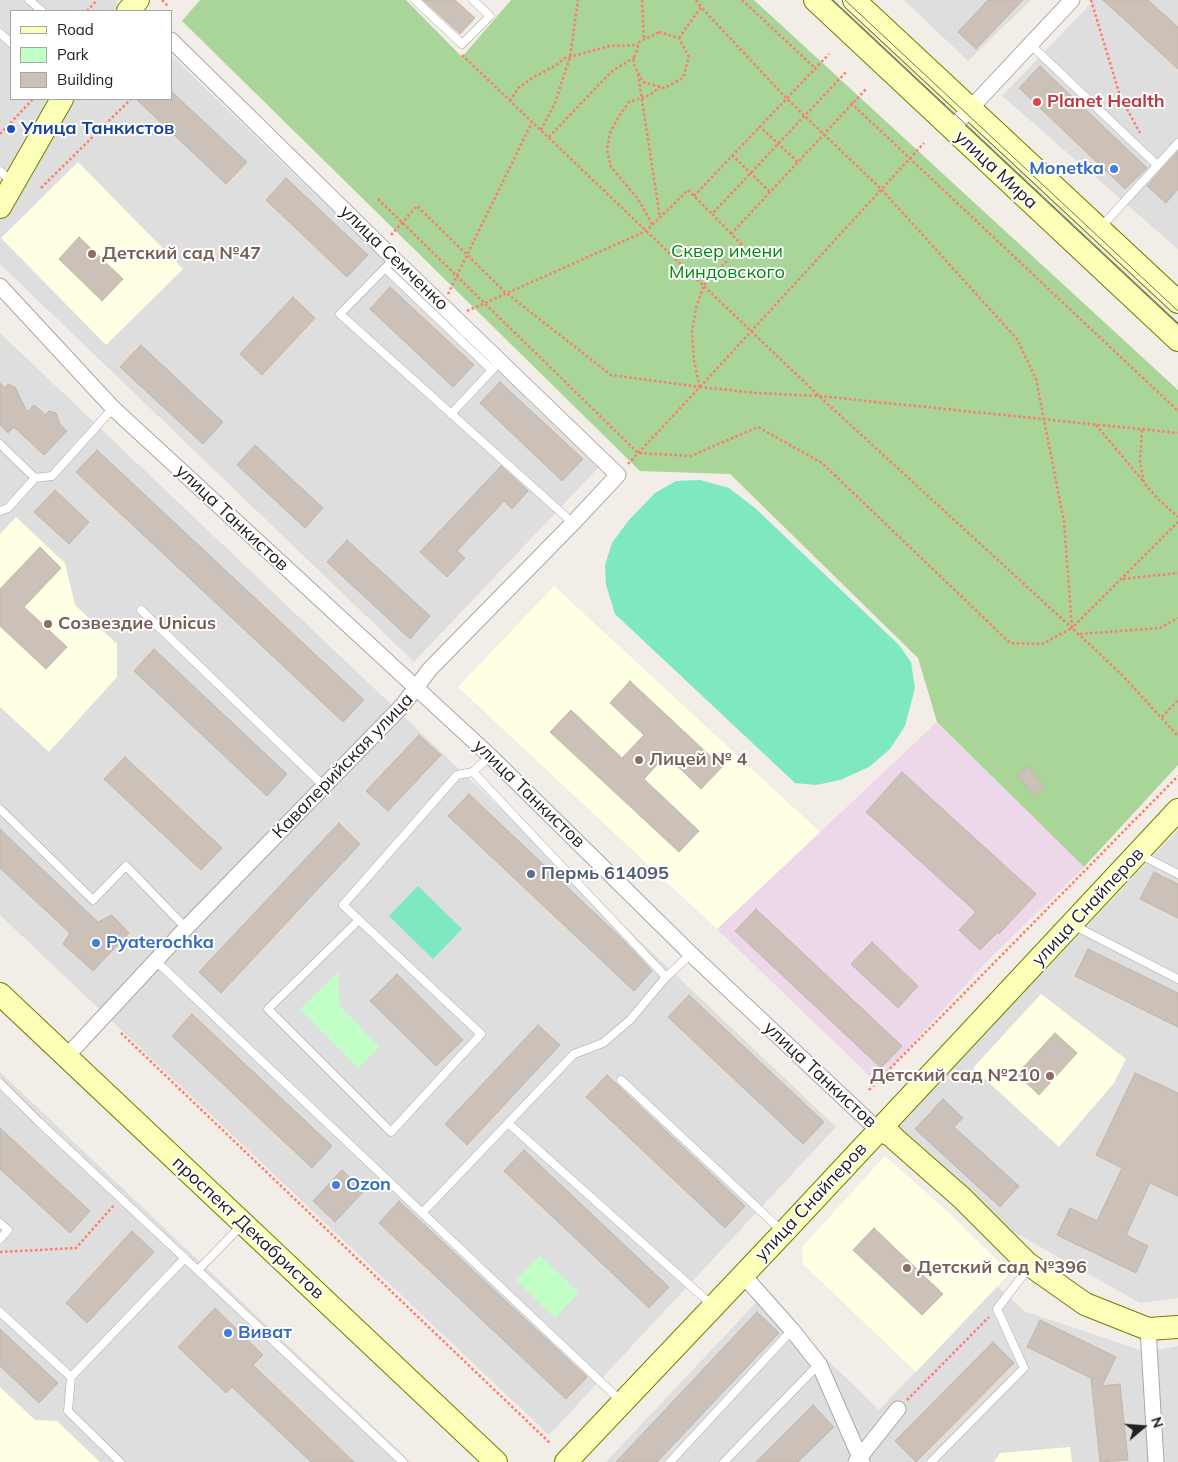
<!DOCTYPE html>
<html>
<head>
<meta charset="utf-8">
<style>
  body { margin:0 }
  #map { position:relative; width:1178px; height:1462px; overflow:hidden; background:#f2eee7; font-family:Mulish,sans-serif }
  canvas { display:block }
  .legend { position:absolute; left:10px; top:10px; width:162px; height:90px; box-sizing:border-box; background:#fff; border:1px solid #a6a6a6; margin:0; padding:6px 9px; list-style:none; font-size:15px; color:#212121 }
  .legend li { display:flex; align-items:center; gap:10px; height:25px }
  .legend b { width:25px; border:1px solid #a6a6a6 }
  .north { position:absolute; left:1118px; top:1402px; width:50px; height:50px; -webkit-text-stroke:4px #fff; paint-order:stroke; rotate:72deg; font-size:14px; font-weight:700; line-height:20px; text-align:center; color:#212121 }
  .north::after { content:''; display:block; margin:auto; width:18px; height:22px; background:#212121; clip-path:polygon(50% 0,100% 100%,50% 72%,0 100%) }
</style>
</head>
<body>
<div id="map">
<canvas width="1178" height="1462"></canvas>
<ul class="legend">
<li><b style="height:6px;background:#fbffb8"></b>Road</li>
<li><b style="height:14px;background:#c1ffc7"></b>Park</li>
<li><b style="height:14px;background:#cbc1b9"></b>Building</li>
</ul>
<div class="north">N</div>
</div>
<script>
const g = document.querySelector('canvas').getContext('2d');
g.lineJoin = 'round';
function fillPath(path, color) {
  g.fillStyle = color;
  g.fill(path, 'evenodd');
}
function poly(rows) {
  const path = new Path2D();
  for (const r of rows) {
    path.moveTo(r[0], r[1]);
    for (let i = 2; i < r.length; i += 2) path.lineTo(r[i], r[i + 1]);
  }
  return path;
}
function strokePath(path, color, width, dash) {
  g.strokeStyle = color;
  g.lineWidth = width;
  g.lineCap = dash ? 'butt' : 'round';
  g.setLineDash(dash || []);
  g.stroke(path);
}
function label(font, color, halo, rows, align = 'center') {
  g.font = font + ' Mulish,sans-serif';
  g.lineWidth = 4;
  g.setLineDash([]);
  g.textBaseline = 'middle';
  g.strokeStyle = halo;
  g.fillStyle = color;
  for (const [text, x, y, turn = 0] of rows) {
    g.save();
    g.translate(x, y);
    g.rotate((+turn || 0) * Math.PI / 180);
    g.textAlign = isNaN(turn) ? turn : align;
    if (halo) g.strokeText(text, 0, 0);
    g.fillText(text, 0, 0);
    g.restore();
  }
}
fillPath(poly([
  [0,0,117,0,116,2,126,11,11,11,11,99,171,99,171,55,598,468,414,662,0,264],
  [904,0,1031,0,968,61],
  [1094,0,1178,0,1178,249,1002,96],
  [0,333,836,1127,549,1435,0,915],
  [1178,830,1178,1298,1140,1303,1010,1230,894,1129],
  [0,1072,411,1462,0,1462],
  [997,1286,1024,1311,1146,1352,1178,1346,1178,1462,606,1462,762,1296,879,1410]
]), '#dfdede');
fillPath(poly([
  [937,722,1084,867,989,959,877,1083,717,929]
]), '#ecd8e8');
fillPath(poly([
  [78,162,183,269,106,345,1,238],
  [16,517,65,563,75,605,117,644,117,677,49,752,0,707,0,534],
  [554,586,820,832,717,929,458,687],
  [1041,994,1126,1059,1114,1083,1059,1147,973,1068],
  [885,1156,948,1212,1010,1273,916,1372,803,1264,802,1247],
  [0,1387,35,1420,57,1421,100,1462,0,1462],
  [1070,1447,1072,1462,994,1462,1000,1453]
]), '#ffffe3');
fillPath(poly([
  [200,0,406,0,462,57,511,0,754,0,1178,390,1178,765,1084,867,937,722,918,658,730,474,640,471,182,21]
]), '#a9d598');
fillPath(poly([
  [338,972,340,1006,379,1047,358,1068,300,1009],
  [540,1256,579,1293,555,1318,516,1280]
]), '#c1ffc7');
fillPath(poly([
  [700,480,729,488,755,508,899,645,911,662,915,688,905,726,890,749,869,767,840,780,816,785,795,783,615,614,606,585,605,565,612,543,629,520,655,493,676,481],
  [418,886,462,929,433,959,389,916]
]), '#7ee8c0');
const building = poly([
  [423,0,455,0,475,18,460,34,423,0],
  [988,0,1023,0,976,49,958,32,988,0],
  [1103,0,1148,0,1170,20,1178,27,1178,69,1103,0],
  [1040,66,1147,168,1125,189,1019,88,1040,66],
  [171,91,247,162,226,184,136,99,171,99,171,91],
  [1178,151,1178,189,1166,203,1147,186,1178,151],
  [286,178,368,255,347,277,266,200,286,178],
  [79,237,123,279,102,301,59,259,79,237],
  [390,287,474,365,453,387,370,309,390,287],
  [293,297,315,318,262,375,240,354,293,297],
  [141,345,223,422,203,444,120,367,141,345],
  [500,382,583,459,562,481,480,403,500,382],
  [0,383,5,388,8,384,15,387,27,412,34,405,46,415,49,411,56,413,60,424,67,431,44,455,14,427,8,433,0,425,0,383],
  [255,445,323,508,305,528,237,465,255,445],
  [97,450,364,700,343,722,76,472,97,450],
  [501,466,528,491,512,509,504,501,457,551,465,558,447,577,420,552,501,466],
  [55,490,89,522,69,544,34,512,55,490],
  [347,540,430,616,410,639,327,562,347,540],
  [40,547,61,568,24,607,67,647,46,669,0,626,0,589,40,547],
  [154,649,287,774,267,796,134,671,154,649],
  [630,681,722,767,701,789,666,755,644,779,699,831,679,852,550,732,571,710,622,758,644,735,610,703,630,681],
  [419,735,441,755,388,811,366,791,419,735],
  [125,757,222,848,201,870,104,779,125,757],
  [1028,766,1044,787,1034,796,1017,775,1028,766],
  [902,772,1036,894,999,934,998,932,980,950,959,930,976,912,866,812,902,772],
  [469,794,620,937,652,971,634,991,448,816,469,794],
  [339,823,360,844,221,993,199,972,339,823],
  [0,829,98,922,112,915,129,933,93,971,63,944,70,933,0,868,0,829],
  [1154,872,1178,884,1178,918,1140,899,1154,872],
  [756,909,902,1046,881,1068,735,931,756,909],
  [872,942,918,986,898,1008,851,964,872,942],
  [1088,949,1178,993,1178,1027,1075,976,1088,949],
  [397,974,463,1040,436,1066,370,1001,397,974],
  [689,995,824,1122,803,1144,668,1017,689,995],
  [192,1014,332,1146,312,1168,172,1036,192,1014],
  [538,1025,560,1045,467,1145,445,1124,538,1025],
  [1055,1033,1077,1053,1039,1095,1017,1074,1055,1033],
  [1135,1073,1178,1093,1178,1196,1150,1183,1126,1235,1148,1246,1136,1273,1057,1235,1070,1208,1097,1221,1122,1168,1096,1155,1135,1073],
  [607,1075,745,1206,725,1228,586,1097,607,1075],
  [943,1099,963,1118,954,1127,1019,1186,1000,1207,915,1129,943,1099],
  [0,1128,90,1211,70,1233,0,1169,0,1128],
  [524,1150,669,1287,649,1308,504,1171,524,1150],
  [342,1170,364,1191,335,1222,313,1201,342,1170],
  [399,1201,587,1377,566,1399,379,1223,399,1201],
  [874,1228,943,1294,922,1315,853,1250,874,1228],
  [132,1231,154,1252,87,1323,66,1303,132,1231],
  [215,1308,263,1355,253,1365,354,1462,311,1462,232,1387,226,1393,178,1347,215,1308],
  [757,1312,779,1333,657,1462,616,1462,757,1312],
  [1040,1320,1116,1357,1102,1386,1120,1384,1128,1460,1100,1462,1091,1378,1027,1347,1040,1320],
  [0,1329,58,1383,39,1403,0,1366,0,1329],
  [993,1342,1014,1363,916,1462,895,1441,993,1342],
  [813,1405,834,1427,798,1462,756,1462,813,1405]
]);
fillPath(building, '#cbc1b9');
strokePath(building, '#c5b5a7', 1);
const lane = poly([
  [29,0,42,11],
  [415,0,462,44,490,16,473,0],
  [0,33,11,43],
  [1031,45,1157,165],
  [0,171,12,182],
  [1101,227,1178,143],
  [394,259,340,314,573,523],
  [385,268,492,370],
  [451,414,494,368],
  [0,444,35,478],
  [0,511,8,508,35,478,52,476,113,408],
  [141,610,324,786],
  [490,756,473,772,666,977,691,954],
  [0,809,93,900,126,866,186,928],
  [1139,854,1178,874],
  [359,920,268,1009,391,1132,481,1034,343,905,457,775,473,772],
  [1073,925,1178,979],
  [156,961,621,1401],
  [621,1080,782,1231],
  [0,1083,39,1122,403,1462],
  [508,1123,712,1305],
  [422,1213,574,1054,603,1043,630,1020,666,977],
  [0,1223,8,1230,0,1239],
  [198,1270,242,1225],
  [0,1312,71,1377],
  [120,1462,68,1411,71,1377,185,1258],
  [670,1462,792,1330],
  [724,1462,819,1364],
  [931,1462,1024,1368,997,1309,1023,1275,1027,1265]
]);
const street = poly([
  [952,128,1072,0],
  [0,286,113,408,490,756,691,954,878,1130],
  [67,1056,186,928,402,706,430,669,573,523,618,475,394,259,171,40],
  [743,1275,792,1330,819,1364,862,1462],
  [1148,1329,1156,1462],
  [856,1462,898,1409]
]);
const secondary = poly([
  [815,0,1178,340],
  [854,0,1178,302],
  [128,11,138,0],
  [0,207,62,99],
  [0,994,496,1462],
  [878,1130,891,1135,896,1140,962,1198,1027,1263,1085,1304,1148,1329,1178,1327],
  [566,1462,783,1233,1178,810]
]);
strokePath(lane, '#a8a8a8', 9);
strokePath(street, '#a8a8a8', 17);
strokePath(secondary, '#718000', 24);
strokePath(poly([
  [162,0,169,7],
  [642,0,644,40],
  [696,0,701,7],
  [742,0,815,68],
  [1091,0,1120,96,1140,133],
  [87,11,97,0],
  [659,32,679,38,689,57,683,78,664,88,643,82,633,63,639,42,659,32],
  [679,38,701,7,786,98,881,189,1017,339,1036,379,1064,522,1072,628,1122,675,1178,736],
  [462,55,819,396,1072,628,1178,522],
  [638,74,660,218],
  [510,101,518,88,534,77,555,66,565,58,610,46,638,45],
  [851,103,1178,411],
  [759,126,798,162],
  [541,130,555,103,570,57,578,0],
  [0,134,33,99],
  [549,137,611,72,635,57],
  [732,155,770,192],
  [41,188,131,99],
  [694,196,829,54],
  [378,199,638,453,691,456,758,427,822,463,1010,643,1042,644,1072,628],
  [652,224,638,199,611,167,607,150,610,133,619,116,629,102,650,95,660,87],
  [731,234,866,89],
  [391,235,417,206,506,293,611,375,700,387],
  [448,294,532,122],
  [467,311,646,231,688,190,712,214],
  [700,387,694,361,692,332,696,308,704,285,742,245,712,214,847,71],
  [700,387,924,143],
  [1096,425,1143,481],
  [1142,430,1140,461,1144,483,1159,500,1178,517],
  [628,464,700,387,757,393,819,396,1178,433],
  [1123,579,1178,573],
  [1080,634,1160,628,1178,618],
  [1162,717,1178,700],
  [121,1033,550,1443],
  [869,1090,1178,776],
  [0,1252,76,1248,114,1205],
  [907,1400,989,1317]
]), '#ff7b6b', 2.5, [2.5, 2.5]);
strokePath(lane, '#fff', 8);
strokePath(street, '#fff', 15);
strokePath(secondary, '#fbffb8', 22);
strokePath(poly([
  [833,0,1178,323],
  [845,0,1178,311]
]), '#6f6f6f', 1);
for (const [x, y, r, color] of [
  [1037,102,5,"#e0444e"],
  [11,129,5,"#1a4fb4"],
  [1114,169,5,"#3f7fe0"],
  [92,254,5,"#8d6e63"],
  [48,624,5,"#8d6e63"],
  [639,760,5,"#8d6e63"],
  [531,874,5,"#5c6f8a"],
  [96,943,5,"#3f7fe0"],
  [1050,1076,5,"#8d6e63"],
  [336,1185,5,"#3f7fe0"],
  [907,1268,5,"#8d6e63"],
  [228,1333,5,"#3f7fe0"]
]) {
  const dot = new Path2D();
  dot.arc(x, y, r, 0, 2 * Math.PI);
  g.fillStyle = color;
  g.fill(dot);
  strokePath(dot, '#fff', 2);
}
label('bold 18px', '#be3a42', '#fff', [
  ["Planet Health",1047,102]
], 'left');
label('bold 18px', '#164399', '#fff', [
  ["Улица Танкистов",21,129]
], 'left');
label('bold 18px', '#366cbe', '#fff', [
  ["Monetka",1104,169,"right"],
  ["Pyaterochka",106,943],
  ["Ozon",346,1185],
  ["Виват",238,1333]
], 'left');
label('18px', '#212121', '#fff', [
  ["улица Мира",996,170,43],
  ["улица Семченко",394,258,44],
  ["улица Танкистов",232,518,43],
  ["Кавалерийская улица",343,766,-46],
  ["улица Танкистов",529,794,44],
  ["улица Снайперов",1088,907,-47],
  ["улица Танкистов",820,1075,43],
  ["улица Снайперов",811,1202,-47],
  ["проспект Декабристов",248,1228,43]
]);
label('18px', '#02870e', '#fff', [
  ["Сквер имени",727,252],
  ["Миндовского",727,273]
]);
label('bold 18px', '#785e54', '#fff', [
  ["Детский сад №47",102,254],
  ["Созвездие Unicus",58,624],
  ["Лицей № 4",649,760],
  ["Детский сад №210",1040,1076,"right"],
  ["Детский сад №396",917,1268]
], 'left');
label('bold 18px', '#4e5e75', '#fff', [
  ["Пермь 614095",541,874]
], 'left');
</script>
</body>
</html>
